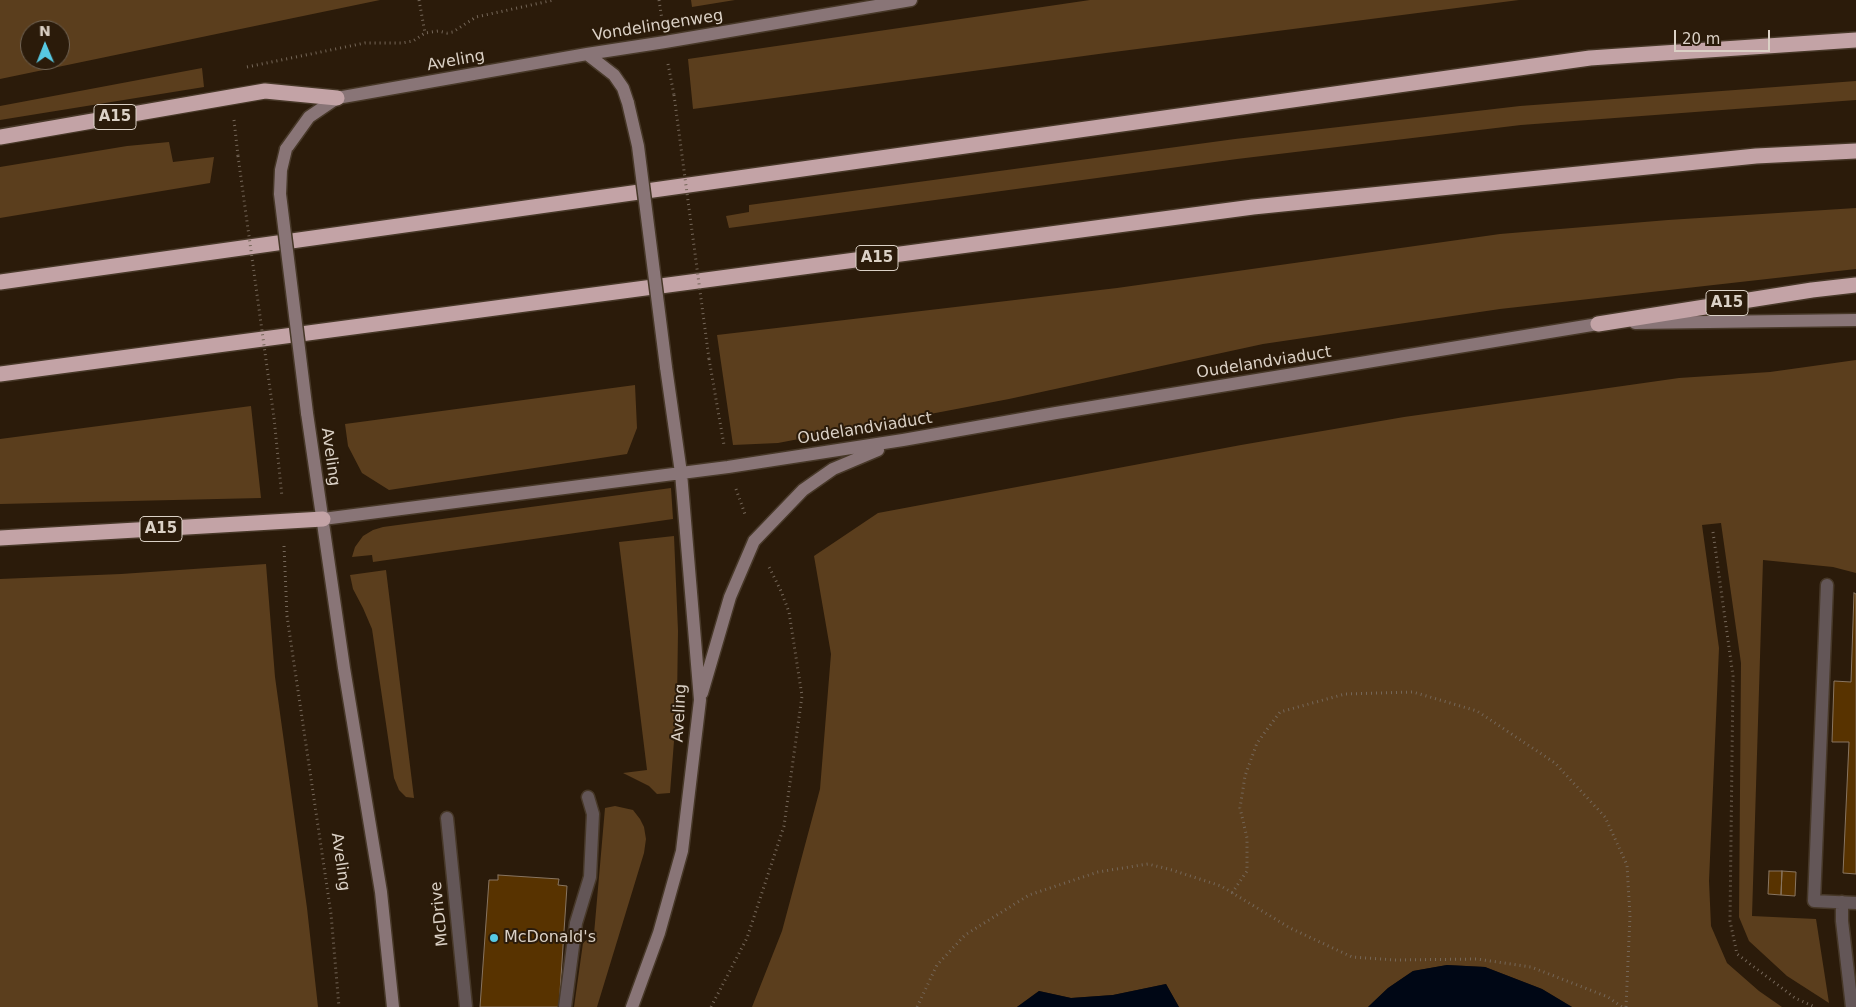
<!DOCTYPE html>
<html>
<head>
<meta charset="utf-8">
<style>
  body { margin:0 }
  #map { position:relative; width:1856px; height:1007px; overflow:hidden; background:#2b1b0a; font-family:"DejaVu Sans",sans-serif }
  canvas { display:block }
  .north { position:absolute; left:20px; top:20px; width:50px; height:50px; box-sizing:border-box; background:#2b1b0a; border:1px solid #716455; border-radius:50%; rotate:359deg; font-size:14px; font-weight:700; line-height:20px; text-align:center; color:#dbd1c6 }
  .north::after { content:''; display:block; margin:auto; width:18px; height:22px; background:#57c9e3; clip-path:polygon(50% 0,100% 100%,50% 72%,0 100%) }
  .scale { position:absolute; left:1674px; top:30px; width:96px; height:22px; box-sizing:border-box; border:2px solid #dbd1c6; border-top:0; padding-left:6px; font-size:15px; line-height:18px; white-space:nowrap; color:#dbd1c6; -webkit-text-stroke:4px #2b1b0a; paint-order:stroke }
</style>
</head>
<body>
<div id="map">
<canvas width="1856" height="1007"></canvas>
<div class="north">N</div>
<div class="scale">20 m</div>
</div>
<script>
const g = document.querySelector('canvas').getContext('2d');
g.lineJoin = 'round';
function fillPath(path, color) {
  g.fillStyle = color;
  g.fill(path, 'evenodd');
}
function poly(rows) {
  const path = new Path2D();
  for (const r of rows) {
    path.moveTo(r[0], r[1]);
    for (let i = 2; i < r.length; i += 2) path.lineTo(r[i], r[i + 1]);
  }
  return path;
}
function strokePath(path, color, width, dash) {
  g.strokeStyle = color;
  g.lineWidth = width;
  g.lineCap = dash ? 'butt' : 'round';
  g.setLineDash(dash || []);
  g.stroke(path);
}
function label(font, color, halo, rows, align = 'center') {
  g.font = font + ' "DejaVu Sans",sans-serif';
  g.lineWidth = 4;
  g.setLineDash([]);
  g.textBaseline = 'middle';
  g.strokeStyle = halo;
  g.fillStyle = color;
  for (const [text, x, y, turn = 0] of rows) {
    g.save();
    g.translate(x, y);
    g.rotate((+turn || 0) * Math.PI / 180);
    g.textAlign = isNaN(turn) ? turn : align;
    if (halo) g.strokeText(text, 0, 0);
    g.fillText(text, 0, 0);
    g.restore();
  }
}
fillPath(poly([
  [0,0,380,0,0,79],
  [30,30,60,30,60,60,30,60],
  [691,0,735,0,692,7],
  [1090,0,1519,0,1106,53,693,109,688,59],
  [202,68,204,87,0,120,0,106],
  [1856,81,1856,100,1521,125,1237,159,729,228,726,216,749,212,749,205,1235,139,1520,106],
  [169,142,173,162,214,157,210,183,0,218,0,167,127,146],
  [1856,208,1856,269,1500,309,1263,344,1009,399,778,443,733,445,717,335,1117,288,1500,234,1668,220],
  [1856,360,1856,573,1833,567,1763,560,1752,916,1816,919,1829,1003,1787,976,1749,941,1739,917,1741,663,1721,523,1702,525,1719,648,1709,881,1711,926,1727,963,1759,991,1782,1007,1572,1007,1542,989,1485,967,1447,965,1413,971,1388,988,1368,1007,1179,1007,1166,984,1113,995,1071,998,1039,991,1017,1007,752,1007,782,931,820,789,831,654,814,556,878,513,1241,445,1404,417,1679,378,1770,372],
  [635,385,637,428,627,454,389,490,362,473,348,446,345,424],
  [251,406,261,498,0,504,0,439],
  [671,488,673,519,373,562,372,555,352,557,355,547,363,536,373,530,383,527],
  [674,536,678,631,677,702,670,793,657,794,649,786,623,773,647,770,619,542],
  [266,564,275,677,307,908,318,1007,0,1007,0,579,121,574],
  [386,570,414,798,406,797,399,790,394,778,372,629,363,608,353,589,350,575],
  [615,806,633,810,640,819,644,827,646,839,644,853,597,1007,574,1007,583,943,594,934,605,808]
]), '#5b3e1d');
fillPath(poly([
  [1447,965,1485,967,1542,989,1572,1007,1368,1007,1388,988,1413,971],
  [1166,984,1179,1007,1017,1007,1039,991,1071,998,1113,995]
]), '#000715');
const building = poly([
  [1854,593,1856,594,1856,874,1843,873,1849,742,1832,742,1834,681,1851,682,1854,593],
  [1769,871,1782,871,1781,895,1768,894,1769,871],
  [1782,871,1796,872,1795,896,1781,895,1782,871],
  [498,875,559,879,558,885,567,886,559,1007,480,1007,489,880,498,880,498,875]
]);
fillPath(building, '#583300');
strokePath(building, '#887561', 1);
const service = poly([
  [1827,585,1814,901,1856,903],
  [447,818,466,1007],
  [1842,902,1842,921,1852,1007],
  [565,1007,576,923,590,877,593,814,588,797]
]);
const secondary = poly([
  [587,54,614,75,623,88,628,103],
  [286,149,309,117,337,98,587,54,665,42,911,0],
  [1635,323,1856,320],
  [307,413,344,668,381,892,393,1007],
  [323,519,728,467,903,440,1056,413,1598,324,1607,324],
  [702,693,730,597,754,541,803,490,833,469,878,450],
  [632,1007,659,933,682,851,700,700,681,473,666,367]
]);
const motorway = poly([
  [0,137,265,91,337,98],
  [0,282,1590,58,1856,40],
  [1598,324,1812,290,1856,285],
  [0,374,1253,207,1756,156,1856,151],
  [0,538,323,519]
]);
strokePath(service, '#473828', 15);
strokePath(secondary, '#473828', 15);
strokePath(motorway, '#473828', 18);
strokePath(poly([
  [419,0,425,33],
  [659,0,662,20],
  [668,64,674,95],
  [247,67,365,43,402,43,413,41,425,33,438,31,447,33,453,32,476,17,554,0],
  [234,120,238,156],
  [709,359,724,445],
  [274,418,282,497],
  [736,489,746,517],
  [1713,532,1733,676,1730,921,1737,954,1795,998,1815,1007],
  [284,546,287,616,331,914,339,1007],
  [1232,893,1247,871,1247,838,1240,808,1245,776,1257,743,1280,712,1345,694,1413,692,1477,711,1555,763,1605,817,1627,865,1630,916,1626,1007],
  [711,1007,747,938,784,826,802,696,789,612,781,591,768,565],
  [917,1007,937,965,965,935,1029,895,1098,872,1148,864,1172,870,1221,886,1290,928,1352,957,1395,960,1477,959,1531,967,1608,997,1622,1007]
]), '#756759', 3, [1, 4]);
strokePath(service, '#635657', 12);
strokePath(secondary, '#897577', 12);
strokePath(motorway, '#c3a3a6', 15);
const secondaryBridge = poly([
  [628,103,638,146,666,367],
  [286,149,281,170,280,194,307,413]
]);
strokePath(secondaryBridge, '#473828', 15, []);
strokePath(poly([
  [674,95,709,359],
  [238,156,274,418]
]), '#756759', 3, [1, 4]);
strokePath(secondaryBridge, '#897577', 12);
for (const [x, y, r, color] of [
  [494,938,5,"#57c9e3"]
]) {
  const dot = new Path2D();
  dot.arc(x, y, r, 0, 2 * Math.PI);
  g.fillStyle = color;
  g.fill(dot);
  strokePath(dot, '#2b1b0a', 2);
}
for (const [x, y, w] of [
  [115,117,42],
  [877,258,42],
  [1727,303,42],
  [161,529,42]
]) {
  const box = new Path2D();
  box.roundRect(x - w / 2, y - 12.5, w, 25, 4);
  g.fillStyle = '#2b1b0a';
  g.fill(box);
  strokePath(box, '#dbd1c6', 1);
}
label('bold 15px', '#dbd1c6', null, [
  ["A15",115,117],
  ["A15",877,258],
  ["A15",1727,303],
  ["A15",161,529]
]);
label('16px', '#dbd1c6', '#2b1b0a', [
  ["Vondelingenweg",658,26,-9],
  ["Aveling",456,61,-10],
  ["Oudelandviaduct",1264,363,-9],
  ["Oudelandviaduct",865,429,-9],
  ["Aveling",330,457,82],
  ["Aveling",680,713,-87],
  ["Aveling",340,862,82],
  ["McDrive",440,914,-96]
]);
label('16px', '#dbd1c6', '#2b1b0a', [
  ["McDonald's",504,938]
], 'left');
</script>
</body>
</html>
